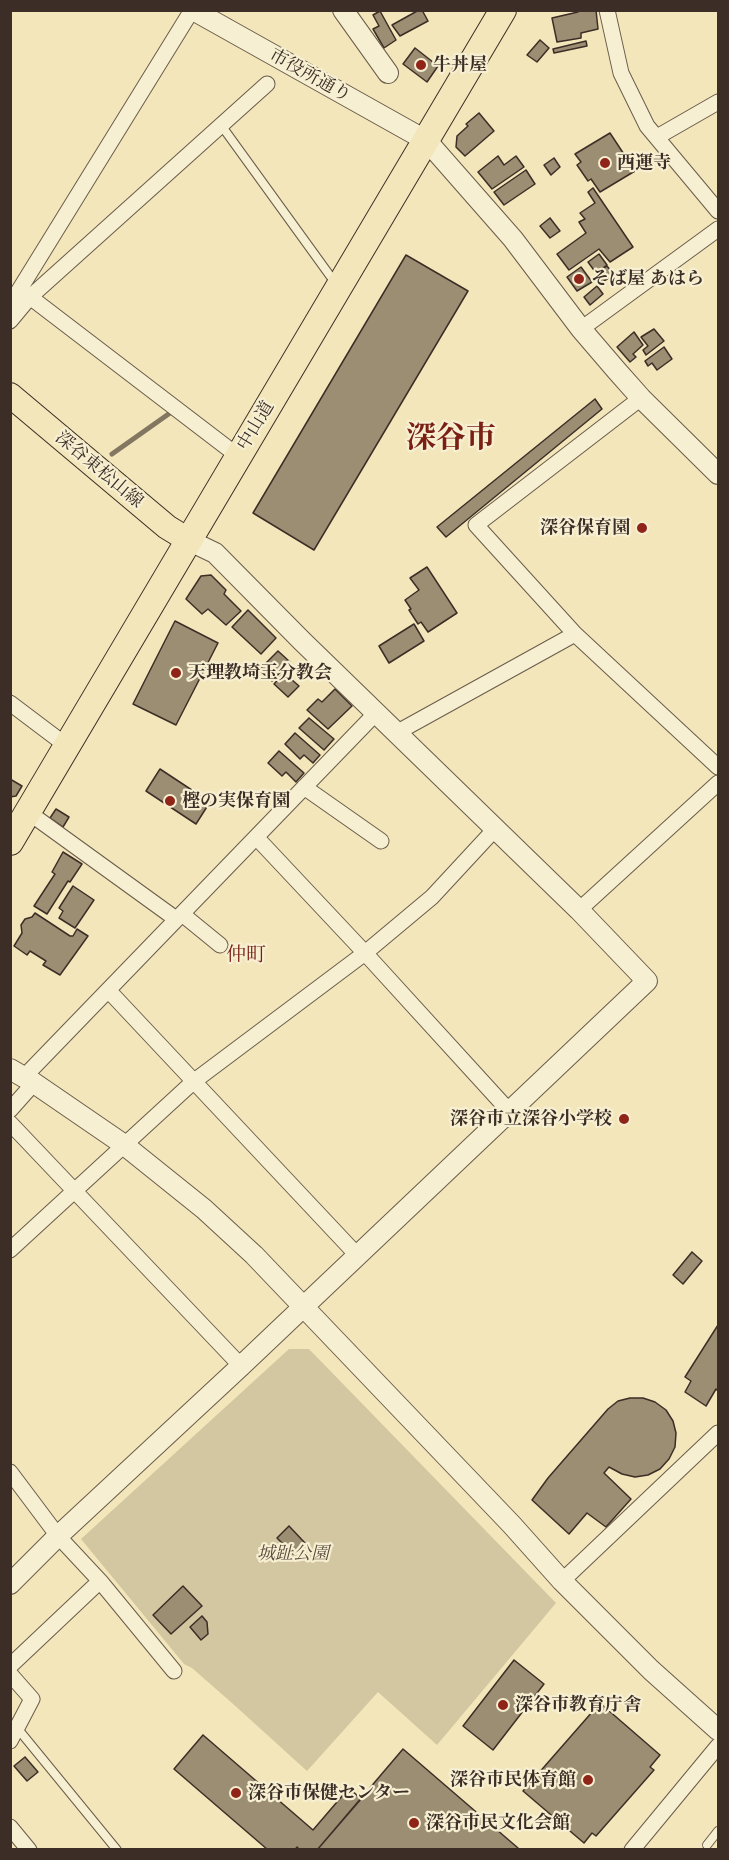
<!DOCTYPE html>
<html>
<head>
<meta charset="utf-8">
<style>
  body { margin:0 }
  #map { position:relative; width:729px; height:1860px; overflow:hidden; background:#f2e6ba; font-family:"Old Standard TT",serif }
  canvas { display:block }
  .frame { position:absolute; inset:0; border:12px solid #3c2e26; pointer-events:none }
</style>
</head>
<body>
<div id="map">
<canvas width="729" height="1860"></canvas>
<div class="frame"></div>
</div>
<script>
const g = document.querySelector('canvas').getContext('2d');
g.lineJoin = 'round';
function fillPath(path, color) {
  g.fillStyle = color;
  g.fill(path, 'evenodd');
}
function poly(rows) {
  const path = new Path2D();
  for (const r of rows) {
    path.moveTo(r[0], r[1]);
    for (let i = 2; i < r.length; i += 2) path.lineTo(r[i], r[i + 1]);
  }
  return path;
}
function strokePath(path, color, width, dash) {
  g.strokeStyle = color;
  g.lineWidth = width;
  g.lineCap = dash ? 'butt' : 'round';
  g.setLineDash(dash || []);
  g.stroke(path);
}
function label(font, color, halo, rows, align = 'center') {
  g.font = font + ' "Old Standard TT","Noto Serif JP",serif';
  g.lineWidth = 4.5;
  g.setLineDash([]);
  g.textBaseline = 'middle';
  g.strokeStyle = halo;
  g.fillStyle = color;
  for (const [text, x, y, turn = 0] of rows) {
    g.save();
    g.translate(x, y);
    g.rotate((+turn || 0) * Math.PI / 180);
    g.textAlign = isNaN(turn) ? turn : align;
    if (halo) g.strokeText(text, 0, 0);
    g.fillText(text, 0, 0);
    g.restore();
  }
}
fillPath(poly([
  [289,1349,309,1349,556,1603,437,1745,378,1692,307,1771,232,1703,192,1668,184,1664,81,1539]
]), '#d3c7a1');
strokePath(poly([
  [112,454,170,413]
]), '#847761', 5);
const building = poly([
  [419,10,422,10,428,21,400,36,392,25,419,10],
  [578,10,596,10,598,29,581,33,581,38,557,42,552,18,578,12,578,10],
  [380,11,396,40,384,48,373,29,379,26,373,15,380,11],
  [540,40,549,48,537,62,527,55,540,40],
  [586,41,587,46,554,53,553,49,586,41],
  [415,48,438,66,427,82,403,64,415,48],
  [479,113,494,131,465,156,456,147,457,136,468,126,466,124,479,113],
  [610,133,635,171,600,192,591,179,588,181,577,165,581,162,575,154,610,133],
  [498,156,504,165,516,156,524,167,492,189,478,172,498,156],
  [554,158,560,167,551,175,544,165,554,158],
  [526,170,535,184,504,205,494,192,526,170],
  [593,188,633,247,610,262,599,249,569,270,557,254,586,233,579,222,585,219,580,213,595,203,588,192,593,188],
  [550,218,560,231,550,238,540,226,550,218],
  [599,254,607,265,596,273,588,262,599,254],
  [406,255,468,291,314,550,253,513,406,255],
  [607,266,614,275,602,282,596,274,607,266],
  [581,267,592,282,577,291,567,277,581,267],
  [597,286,603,294,590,305,584,297,597,286],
  [654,329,664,341,646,355,643,350,648,346,641,337,654,329],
  [634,332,643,345,633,354,636,357,630,362,617,347,634,332],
  [664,347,672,359,657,370,652,363,648,366,645,361,664,347],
  [595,399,602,409,446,537,437,527,595,399],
  [427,567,457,613,428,632,421,622,418,624,409,610,411,609,405,600,419,590,410,578,427,567],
  [211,575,226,590,224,594,241,611,226,625,208,609,202,614,186,599,201,576,211,575],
  [248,610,276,638,261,654,232,627,248,610],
  [175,621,218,643,176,725,133,704,175,621],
  [414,624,424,641,389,663,379,646,414,624],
  [278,651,290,662,272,681,259,670,278,651],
  [284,673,299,686,288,697,274,684,284,673],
  [335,689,352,706,328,729,307,710,318,699,322,702,335,689],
  [309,718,334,739,324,750,299,728,309,718],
  [295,733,320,755,313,763,304,755,300,759,285,744,295,733],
  [279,751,304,773,296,782,286,772,282,776,268,763,279,751],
  [160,769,210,802,196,824,146,791,160,769],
  [10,779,22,786,16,796,10,797,10,779],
  [56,809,69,817,63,827,50,818,56,809],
  [63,852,82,864,70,882,68,881,47,914,34,906,55,874,52,872,63,852],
  [73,886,94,900,75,928,59,918,63,911,59,908,73,886],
  [35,913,70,936,73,936,77,929,88,936,60,975,43,965,46,961,30,951,27,955,14,946,22,933,21,925,25,919,32,917,35,913],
  [692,1252,702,1261,683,1284,673,1275,692,1252],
  [718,1325,718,1391,716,1389,706,1406,685,1392,691,1381,685,1377,718,1325],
  [630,1398,643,1398,655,1402,666,1410,673,1421,676,1433,675,1447,669,1459,660,1469,648,1475,635,1477,622,1474,609,1467,604,1473,631,1499,606,1527,587,1513,569,1534,532,1500,548,1478,608,1409,618,1401,630,1398],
  [289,1526,305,1543,293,1554,277,1538,289,1526],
  [183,1586,202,1606,171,1634,153,1615,183,1586],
  [202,1616,207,1622,208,1634,201,1640,190,1627,202,1616],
  [514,1660,544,1684,493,1750,463,1726,514,1660],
  [600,1703,660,1755,650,1767,654,1770,596,1836,592,1833,584,1843,523,1791,600,1703],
  [203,1735,313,1830,349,1788,361,1799,317,1850,300,1850,297,1847,295,1850,268,1850,174,1769,203,1735],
  [403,1749,518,1848,516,1850,317,1850,403,1749],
  [25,1757,38,1772,27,1781,14,1766,25,1757]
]);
fillPath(building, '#9b8e73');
strokePath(building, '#3c2e26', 1.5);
const service = poly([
  [221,125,336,284],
  [18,1729,117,1850],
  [707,1845,718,1831]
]);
const minor = poly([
  [607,10,621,73,647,126,718,211],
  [657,137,718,102],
  [30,297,238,456],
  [10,305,192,10],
  [10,321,30,297,267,84],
  [581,329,718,229],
  [641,398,476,525,575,634,718,767],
  [10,703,67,746],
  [396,733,575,634],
  [304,787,381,841],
  [28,812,176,919],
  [256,837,365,953,510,1112],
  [579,910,718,783],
  [182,914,220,945],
  [108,990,357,1255],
  [24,1077,376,713],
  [10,1110,34,1083],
  [10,1123,241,1366],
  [10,1250,193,1082,365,953,432,897,495,829],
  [10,1472,58,1536,100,1581,174,1671],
  [562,1581,718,1433],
  [10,1666,100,1581],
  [10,1674,32,1699,10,1741],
  [10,1827,29,1850],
  [632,1850,718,1746]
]);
const tertiary = poly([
  [193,10,427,141,513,239,581,329,617,371,641,398,718,474],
  [343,10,388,73],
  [10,1069,34,1083,123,1144,204,1209,254,1255,512,1525,562,1581,651,1670,718,1730],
  [10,1584,58,1536,241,1366,647,981,579,910,302,641,215,553,190,541]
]);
const primary = poly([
  [10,395,167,527,190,541]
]);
const trunk = poly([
  [10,842,503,10]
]);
strokePath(service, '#6a5c4b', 10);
strokePath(minor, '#6a5c4b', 17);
strokePath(tertiary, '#6a5c4b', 22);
strokePath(primary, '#3c2e26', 26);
strokePath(trunk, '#3c2e26', 28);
strokePath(service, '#f7efd2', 8);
strokePath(minor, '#f7efd2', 15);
strokePath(tertiary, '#f7efd2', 20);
strokePath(primary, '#f2e6ba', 24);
strokePath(trunk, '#f2e6ba', 26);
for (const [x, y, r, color] of [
  [421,65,6,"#8f2418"],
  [605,163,6,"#8f2418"],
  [579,279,6,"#8f2418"],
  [642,528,6,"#8f2418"],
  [176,673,6,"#8f2418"],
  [170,801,6,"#8f2418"],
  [624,1119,6,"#8f2418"],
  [503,1705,6,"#8f2418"],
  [588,1780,6,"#8f2418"],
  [236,1793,6,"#8f2418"],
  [414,1823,6,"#8f2418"]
]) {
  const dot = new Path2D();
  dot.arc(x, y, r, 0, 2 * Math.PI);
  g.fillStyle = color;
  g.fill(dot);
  strokePath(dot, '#f7efd2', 2);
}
label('bold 18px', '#3c2e26', '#f7efd2', [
  ["牛丼屋",433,65],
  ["西運寺",617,163],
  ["そば屋 あはら",591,279],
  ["深谷保育園",630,528,"right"],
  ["天理教埼玉分教会",188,673],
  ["樫の実保育園",182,801],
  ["深谷市立深谷小学校",612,1119,"right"],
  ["深谷市教育庁舎",515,1705],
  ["深谷市民体育館",576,1780,"right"],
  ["深谷市保健センター",248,1793],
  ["深谷市民文化会館",426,1823]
], 'left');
label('18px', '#3c2e26', '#f7efd2', [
  ["市役所通り",310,76,29],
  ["中山道",256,426,-59],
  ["深谷東松山線",99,470,40]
]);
label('italic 18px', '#5a4d3f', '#f7efd2', [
  ["城趾公園",293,1554]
]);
label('20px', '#7a1f14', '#f7efd2', [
  ["仲町",246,956]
]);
label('bold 30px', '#7a1f14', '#f7efd2', [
  ["深谷市",451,439]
]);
</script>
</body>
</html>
